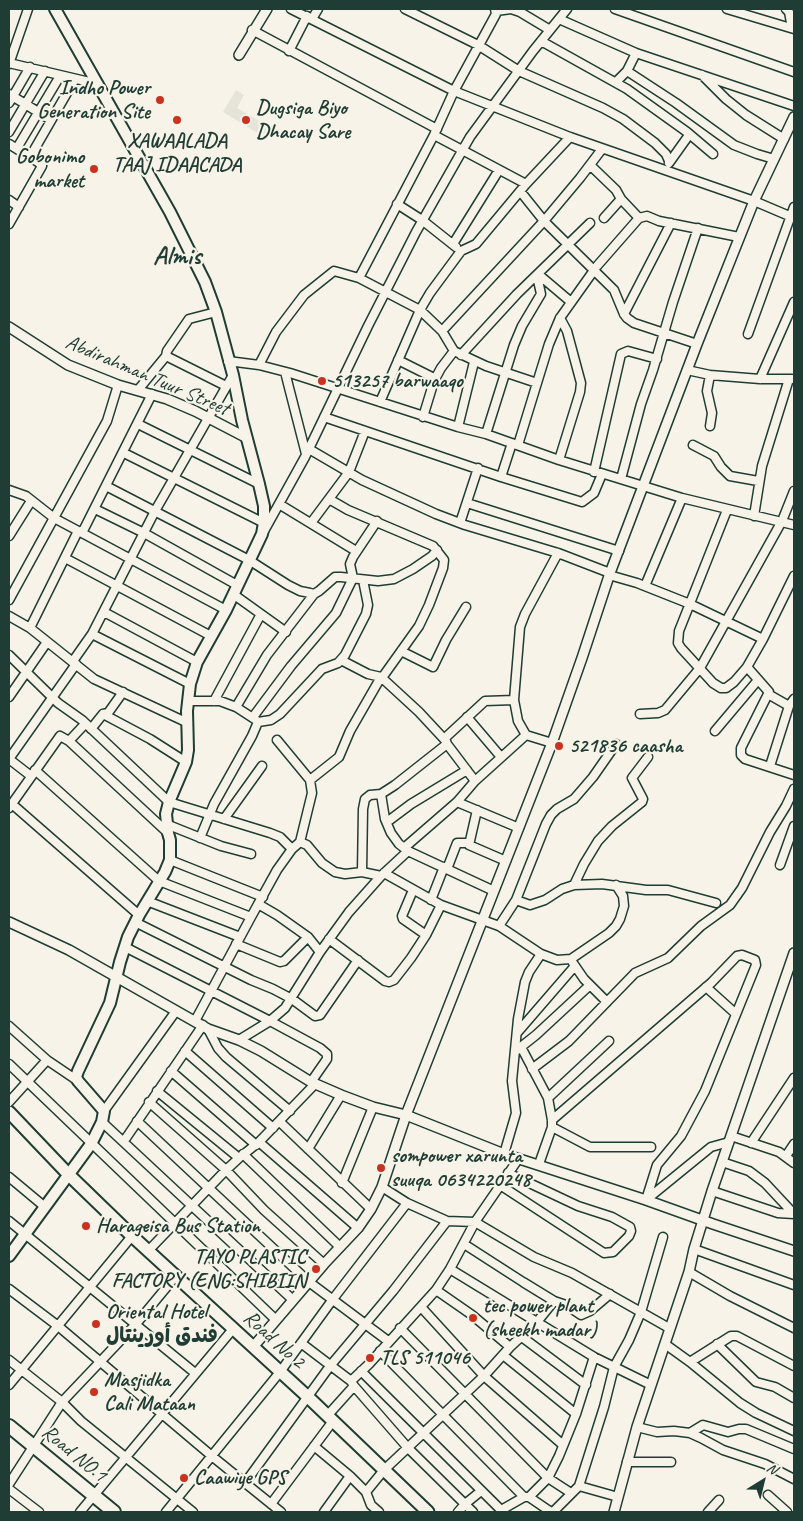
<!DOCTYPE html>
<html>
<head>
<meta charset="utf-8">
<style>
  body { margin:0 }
  #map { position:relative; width:803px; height:1521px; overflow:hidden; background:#f7f3e8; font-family:Caveat,sans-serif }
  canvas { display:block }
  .frame { position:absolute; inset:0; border:10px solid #1f3d34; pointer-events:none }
  .north { position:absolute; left:738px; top:1456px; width:50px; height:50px; -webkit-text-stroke:4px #f7f3e8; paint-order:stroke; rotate:36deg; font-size:14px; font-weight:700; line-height:20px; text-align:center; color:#1f3d34 }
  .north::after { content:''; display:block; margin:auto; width:18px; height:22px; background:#1f3d34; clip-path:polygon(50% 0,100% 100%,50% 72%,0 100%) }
</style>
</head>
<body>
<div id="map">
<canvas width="803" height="1521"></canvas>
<div class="frame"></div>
<div class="north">N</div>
</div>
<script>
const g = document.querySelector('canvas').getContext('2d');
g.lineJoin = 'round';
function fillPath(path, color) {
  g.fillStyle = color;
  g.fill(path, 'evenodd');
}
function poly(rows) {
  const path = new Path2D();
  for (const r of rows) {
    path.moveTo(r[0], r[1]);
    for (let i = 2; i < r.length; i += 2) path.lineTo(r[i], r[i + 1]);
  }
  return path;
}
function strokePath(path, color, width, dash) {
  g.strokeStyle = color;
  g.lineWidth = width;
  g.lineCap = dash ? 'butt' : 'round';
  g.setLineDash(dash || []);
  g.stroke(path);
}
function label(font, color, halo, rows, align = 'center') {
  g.font = font + ' Caveat,"Playpen Sans Arabic",sans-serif';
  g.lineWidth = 4.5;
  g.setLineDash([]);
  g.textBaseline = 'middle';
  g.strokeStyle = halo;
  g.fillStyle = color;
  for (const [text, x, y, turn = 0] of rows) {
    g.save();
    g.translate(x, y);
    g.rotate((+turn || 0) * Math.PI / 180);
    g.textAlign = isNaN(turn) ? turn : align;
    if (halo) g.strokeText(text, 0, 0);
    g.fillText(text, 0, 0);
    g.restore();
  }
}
fillPath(poly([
  [236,90,244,95,237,108,270,127,264,137,223,112]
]), '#e5e4d9');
const minor = poly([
  [291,9,454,91,570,137,754,201,794,218],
  [405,9,478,45,519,71,603,108,623,119,655,143,666,154,669,161],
  [615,9,794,72],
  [727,9,794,29],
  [786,9,789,12,792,28],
  [496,11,511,9,520,12,550,30],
  [312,19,318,9],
  [559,19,636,53,794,106],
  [252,30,437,129],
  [541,41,627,89,687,132,713,154],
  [289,51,307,16],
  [9,63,98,84],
  [9,64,28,9],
  [627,71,676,103,734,145,757,154,774,159],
  [702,75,726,99,746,115,784,139],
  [616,82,627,71,636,53],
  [9,94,51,120],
  [9,103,30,67],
  [9,132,45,71],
  [434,135,526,184],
  [9,144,38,162,42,166,9,224],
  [17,148,60,76],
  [30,157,75,79],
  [669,163,689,135],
  [590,165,616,190,621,199,639,218],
  [520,191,544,221,614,290,624,314,627,318,634,323,697,344],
  [9,200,19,207],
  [397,204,422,220,456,247],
  [604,218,621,199],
  [453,244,499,170],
  [538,274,571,302],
  [359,278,434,135,454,91,496,14,495,9],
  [624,314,671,223],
  [442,331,544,221,580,178,602,149],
  [748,334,794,207],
  [461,355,517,294,590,223],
  [166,356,226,386],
  [398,360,436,379],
  [228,361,259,365,290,373,458,427,486,434,559,460,682,498,794,525],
  [259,365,276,332,304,295,334,271,359,278,420,310,442,331,454,351,486,366,537,383,518,445],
  [687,370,710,375,760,379,792,379],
  [285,372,306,454],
  [710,375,707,391,712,413,710,426],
  [760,379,794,302],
  [537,383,549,344,560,318,597,266,639,218,647,216,659,221,739,237],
  [138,390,166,356,167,351,189,319,216,312],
  [380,402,420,310,430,293,461,251,476,244,526,184,570,137],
  [324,417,501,477,582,502,594,493,602,474],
  [423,417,434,381,441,368,454,351],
  [138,424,259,484],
  [458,427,474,362],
  [486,434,514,345,522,326,541,294,537,276],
  [693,445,714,456,721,467,730,476,758,481],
  [309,449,362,480,436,514,465,525,558,553,610,573],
  [124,453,264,523],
  [559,460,580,392,581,383,567,331,560,318],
  [594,472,621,354,628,351,657,359],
  [501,477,512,443],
  [621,479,641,404,653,370,673,302,698,228],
  [106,486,249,560,288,585,300,591,310,593,314,594,319,591,335,577,341,577,378,581,394,579,413,569,432,556,437,550],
  [9,490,26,496,54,518,226,610],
  [329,499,348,510,433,546,444,560,443,568,429,605,419,626,384,675,381,677,368,674,341,660],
  [467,503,619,551],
  [279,504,356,551],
  [95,509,144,533,237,585],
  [727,510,679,631,678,643,681,648,713,683,721,688,726,688,734,682,747,667,763,639],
  [754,516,762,466,789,379],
  [311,523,349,472,365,431],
  [460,523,478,468],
  [264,531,305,457,368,326,416,232,462,151,470,137,533,51,567,9],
  [82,533,152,394],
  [9,536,31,501],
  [65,558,211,636],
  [609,575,637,583,690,604,763,639,794,576],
  [645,586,682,498],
  [233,594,286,632],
  [9,600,107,421,118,385],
  [104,612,197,662],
  [9,616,30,628,94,679,188,723],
  [30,628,78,531],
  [92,634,190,684],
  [401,651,433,667,446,640,466,607],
  [9,655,58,703,82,720,169,802,270,833,280,837,292,849],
  [73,661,92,634,155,511,233,375],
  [747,667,769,692,741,748,741,755,745,759,794,775],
  [768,694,789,706],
  [9,697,47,642],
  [188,701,220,701,236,707,256,720],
  [214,701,261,614],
  [236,707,267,655,314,594],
  [103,714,150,739,186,762],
  [640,714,658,713,665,710,700,668,782,521,794,491],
  [253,717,291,666,336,613,353,578,350,564,353,557,377,521],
  [467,717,501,757],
  [258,722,271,720,280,714,322,669,338,663,345,655,366,614,368,605,363,580],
  [91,729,103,714,108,713,123,692],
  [715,731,758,680],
  [526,735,518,721,514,700,520,627,525,614,558,553],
  [69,741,85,724],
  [9,759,76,664],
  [9,759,31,776],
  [770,766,789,706,794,699],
  [35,770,159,881,251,917],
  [310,780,339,757,350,731,381,677,419,712,445,740],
  [475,781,447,744,445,738,485,701,514,700],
  [381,794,385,819,391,833,399,844,408,851,494,891],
  [457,802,519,828],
  [12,804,139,915],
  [9,808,60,736,69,741,168,833],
  [477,810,469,845,506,861],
  [224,819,262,766],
  [387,822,411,804,467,770],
  [166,824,221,846,251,854],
  [200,838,214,804,252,736,258,722],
  [300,842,307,845,322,863,335,872,345,874,362,872,381,876],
  [404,848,457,802,475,781,526,735,552,743],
  [170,860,263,897],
  [780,865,794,826],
  [447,869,457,843,468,843],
  [362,872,363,809,365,799,370,795,381,794,395,785,447,744],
  [384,873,441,905,499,926,541,954,557,960,571,959,609,933,616,926,620,919,624,906,623,896,616,885],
  [574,885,584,864,598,841,612,826,642,802,643,799,632,778,648,757],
  [413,890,402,916,403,919,426,935],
  [431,900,444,867],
  [516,900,530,905,545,900,562,889,574,885,602,884,646,890,668,890,716,903],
  [147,901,240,937],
  [258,904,277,915,308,937,320,952],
  [135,922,251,980,273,989,292,999,315,1016,320,1015,358,960],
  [499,926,516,900,546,824,551,815,557,809,574,799,593,777,616,744],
  [329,939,385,981,389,982,394,980,411,958,426,935,441,905],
  [236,944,280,962,284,961,308,937],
  [125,947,270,1021,320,1048,327,1054,327,1059,311,1082],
  [573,963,584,979,607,1002],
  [706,987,736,1014],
  [195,1021,251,917,277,870,292,849,300,842,312,793,310,780,277,740],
  [9,1026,47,1060,78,1081],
  [208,1029,218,1048,226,1057,290,1111],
  [517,1033,574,967],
  [239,1040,270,1021,285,1008,320,952,349,912,381,876,408,851],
  [521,1047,548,1098,552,1120,552,1127,539,1164],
  [517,1050,536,1035,590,985],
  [185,1051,273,1128],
  [9,1064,276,1320],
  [532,1069,569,1041,635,973,668,958,701,926,730,905,742,888,770,832,786,806,794,789],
  [171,1071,256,1145],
  [157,1091,239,1158],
  [548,1098,609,1041],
  [9,1102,47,1060],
  [149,1102,226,1170,264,1210,324,1264],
  [104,1111,176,1011],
  [552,1120,711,983,737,956,742,955,755,960,756,965,705,1091,681,1136,657,1165,646,1200],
  [137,1121,309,1282,388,1341],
  [102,1122,293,1300],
  [280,1122,371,1209],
  [552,1127,590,1147,651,1147],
  [731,1136,779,1152,794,1163],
  [124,1141,203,1025],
  [259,1142,358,1228],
  [751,1143,794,1078],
  [308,1149,341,1095],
  [243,1154,340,1247],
  [504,1154,516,1113,512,1081,518,1019,525,982,529,972,541,954],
  [786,1156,794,1144],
  [722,1162,749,1171,765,1183,793,1213],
  [9,1177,45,1207],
  [342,1183,373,1107],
  [500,1185,604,1253,613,1252,629,1236,631,1231,630,1227,612,1217,578,1206,508,1173],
  [382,1187,407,1203,447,1221,475,1222,534,1257,572,1273,669,1328],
  [712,1191,778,1213,794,1214],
  [646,1200,711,1147,729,1142],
  [9,1221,195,1373],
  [464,1244,523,1282,554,1301,566,1305,581,1315,590,1311,610,1294],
  [694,1249,794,1285],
  [148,1251,226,1170,239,1158,259,1142,315,1084],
  [450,1269,594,1357,651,1385],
  [689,1272,730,1296,794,1328],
  [9,1289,58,1326,213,1457,281,1512],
  [436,1290,472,1315,510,1347],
  [421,1307,484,1376,563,1445],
  [400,1328,548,1478,571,1493],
  [522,1337,586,1385],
  [301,1343,351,1381,354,1386,408,1448,473,1512],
  [665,1344,690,1362,731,1336,737,1336,794,1366],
  [717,1344,756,1382,775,1387,794,1398],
  [380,1351,524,1497,529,1497,551,1512],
  [503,1355,576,1414],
  [9,1360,62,1402,81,1421,193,1512],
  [690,1362,740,1403,756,1413,794,1431],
  [361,1371,500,1509,503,1509,524,1497],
  [351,1381,369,1364,436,1290,450,1269,475,1222,519,1158],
  [9,1385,132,1236],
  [327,1416,354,1386],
  [637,1427,657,1432,674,1431,690,1433,701,1438,723,1450,765,1464,794,1479],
  [690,1433,703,1425,728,1432,739,1429,746,1429,794,1449],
  [314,1446,350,1476,366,1492,371,1505,379,1512],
  [627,1462,671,1462],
  [245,1483,330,1366,393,1291,447,1221],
  [9,1484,62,1402,136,1324,175,1277],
  [579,1486,618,1497],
  [9,1489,39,1512],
  [366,1492,384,1470,484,1376,510,1347,537,1322,554,1301],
  [768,1495,787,1512],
  [529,1497,548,1478,559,1456,576,1414,594,1357],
  [271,1504,333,1421],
  [80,1512,233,1329],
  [166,1512,280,1372,333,1299,407,1203],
  [324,1512,350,1476],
  [458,1512,465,1504,481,1491],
  [553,1512,579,1486,604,1407,614,1367,629,1340,641,1312,663,1237],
  [708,1512,719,1500]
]);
const tertiary = poly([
  [239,55,267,9],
  [9,327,68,365,118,385,167,399,195,411,247,438],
  [9,922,69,950,208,1029,239,1040,261,1051,311,1082,341,1095,373,1107,406,1115,504,1154,646,1200,713,1224,794,1251],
  [253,1347,324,1264,358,1228,371,1209,382,1187,406,1115,552,743,582,658,610,573,697,344,754,201,794,117],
  [614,1512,637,1427,689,1272,694,1249,712,1191,794,953]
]);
const secondary = poly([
  [9,1256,91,1144,102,1122,104,1111,78,1081,76,1077,78,1071,110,1003,120,962,128,937,139,915,165,872,170,860,170,840,168,833,166,814,169,802,186,762,188,750,187,711,190,684,197,662,226,610,262,534,264,523,264,506,259,484,242,420,233,375,216,312,205,282,170,212,55,9]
]);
const primary = poly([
  [9,1112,69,1175,132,1236,308,1397,428,1512]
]);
const trunk = poly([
  [9,1426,114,1512]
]);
strokePath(minor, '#1f3d34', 11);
strokePath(tertiary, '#1f3d34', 12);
strokePath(secondary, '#1f3d34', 14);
strokePath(primary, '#1f3d34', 15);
strokePath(trunk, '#1f3d34', 16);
strokePath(minor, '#f7f3e8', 8);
strokePath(tertiary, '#f7f3e8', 9);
strokePath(secondary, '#f7f3e8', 10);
strokePath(primary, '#f7f3e8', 11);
strokePath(trunk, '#f7f3e8', 12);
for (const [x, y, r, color] of [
  [160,100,5,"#c8321e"],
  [177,120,5,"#c8321e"],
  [246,120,5,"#c8321e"],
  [94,169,5,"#c8321e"],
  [322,381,5,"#c8321e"],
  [559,746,5,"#c8321e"],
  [381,1168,5,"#c8321e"],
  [86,1226,5,"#c8321e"],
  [316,1269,5,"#c8321e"],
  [473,1318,5,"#c8321e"],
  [96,1324,5,"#c8321e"],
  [370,1358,5,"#c8321e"],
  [94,1392,5,"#c8321e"],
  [184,1478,5,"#c8321e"]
]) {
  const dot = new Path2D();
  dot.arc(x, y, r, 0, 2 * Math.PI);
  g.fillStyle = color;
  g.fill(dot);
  strokePath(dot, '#f7f3e8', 2);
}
label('bold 21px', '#1f3d34', '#f7f3e8', [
  ["Indho Power",150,88,"right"],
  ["Generation Site",150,112,"right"],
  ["Dugsiga Biyo",256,108],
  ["Dhacay Sare",256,132],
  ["XAWAALADA",177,141,"center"],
  ["TAAJ IDAACADA",177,165,"center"],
  ["Gobonimo",84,157,"right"],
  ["market",84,181,"right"],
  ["513257 barwaaqo",332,381],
  ["521836 caasha",569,746],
  ["sompower xarunta",391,1156],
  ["suuqa 0634220248",391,1180],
  ["Harageisa Bus Station",96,1226],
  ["TAYO PLASTIC",306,1257,"right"],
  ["FACTORY (ENG:SHIBIIN",306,1281,"right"],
  ["tec power plant",483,1306],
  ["(sheekh madar)",483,1330],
  ["Oriental Hotel",106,1312],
  ["فندق أورينتال",106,1336],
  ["TLS 511046",380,1358],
  ["Masjidka",104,1380],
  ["Cali Mataan",104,1404],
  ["Caawiye GPS",194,1478]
], 'left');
label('21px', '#1f3d34', '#f7f3e8', [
  ["Abdirahman Tuur Street",147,376,23],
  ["Road No 2",274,1340,42],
  ["Road NO.1",74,1454,39]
]);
label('bold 26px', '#1f3d34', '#f7f3e8', [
  ["Almis",177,257]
]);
</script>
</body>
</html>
